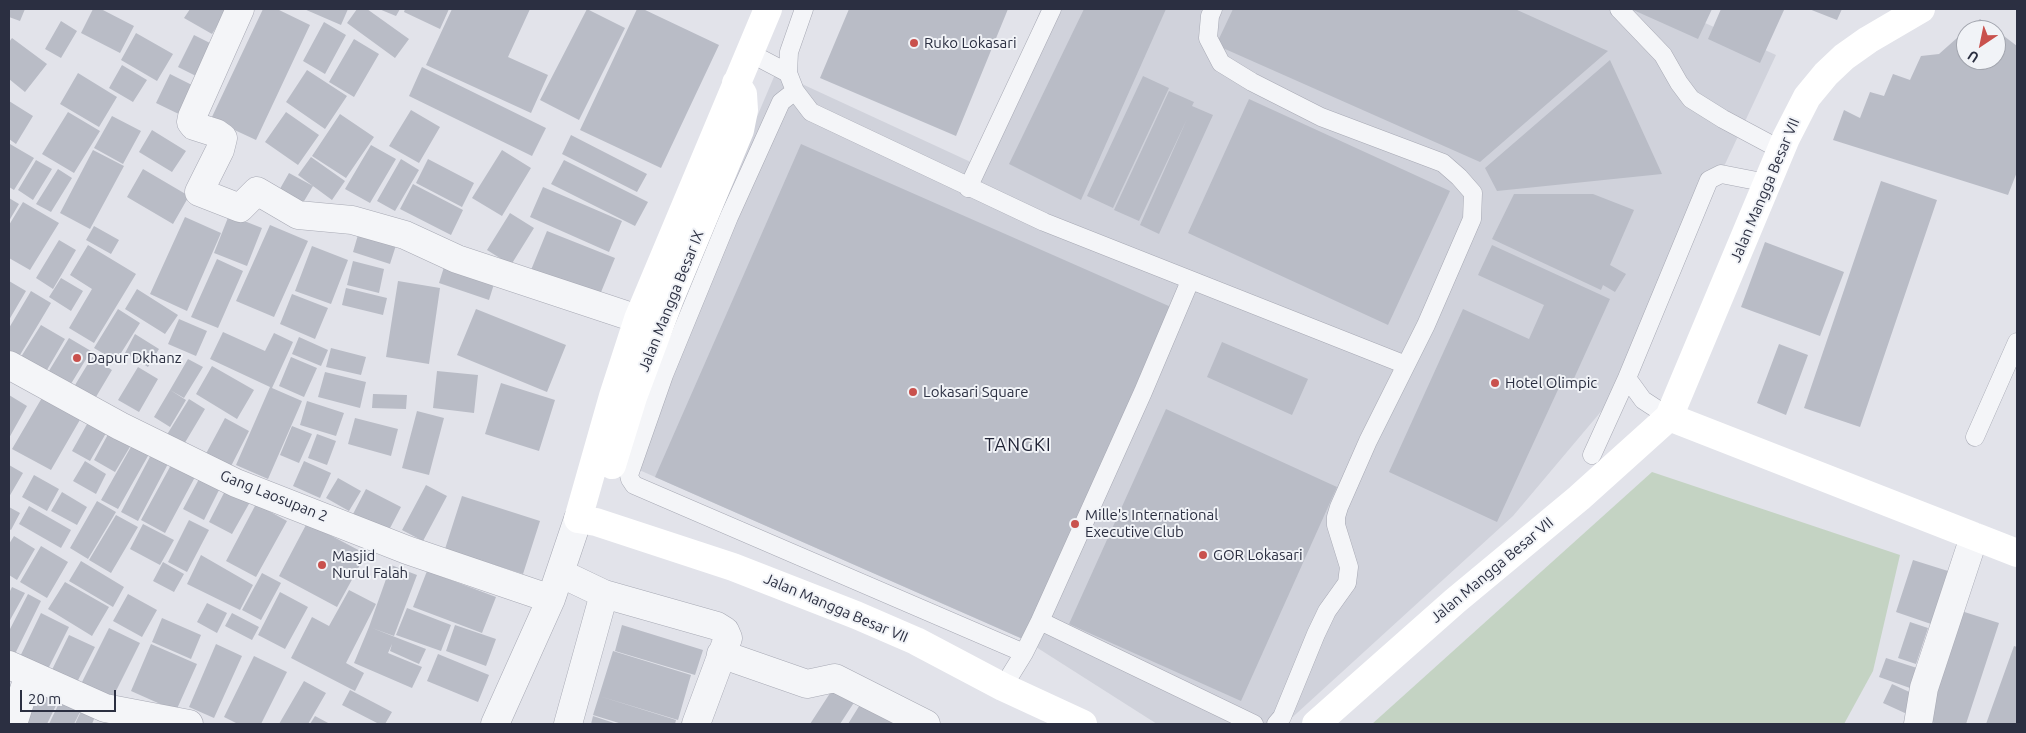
<!DOCTYPE html>
<html>
<head>
<meta charset="utf-8">
<style>
  body { margin:0 }
  #map { position:relative; width:2026px; height:733px; overflow:hidden; background:#e2e3ea; font-family:Ubuntu,sans-serif }
  canvas { display:block }
  .frame { position:absolute; inset:0; border:10px solid #2b2f41; pointer-events:none }
  .north { position:absolute; left:1956px; top:20px; width:50px; height:50px; box-sizing:border-box; background:#f1f3f7; border:1px solid #a2a5ae; border-radius:50%; rotate:214deg; font-size:14px; font-weight:700; line-height:20px; text-align:center; color:#2b2f41 }
  .north::after { content:''; display:block; margin:auto; width:18px; height:22px; background:#c9514d; clip-path:polygon(50% 0,100% 100%,50% 72%,0 100%) }
  .scale { position:absolute; left:20px; top:690px; width:96px; height:22px; box-sizing:border-box; border:2px solid #2b2f41; border-top:0; padding-left:6px; font-size:15px; line-height:18px; white-space:nowrap; color:#2b2f41; -webkit-text-stroke:4px #f1f3f7; paint-order:stroke }
</style>
</head>
<body>
<div id="map">
<canvas width="2026" height="733"></canvas>
<div class="frame"></div>
<div class="north">U</div>
<div class="scale">20 m</div>
</div>
<script>
const g = document.querySelector('canvas').getContext('2d');
g.lineJoin = 'round';
function fillPath(path, color) {
  g.fillStyle = color;
  g.fill(path, 'evenodd');
}
function poly(rows) {
  const path = new Path2D();
  for (const r of rows) {
    path.moveTo(r[0], r[1]);
    for (let i = 2; i < r.length; i += 2) path.lineTo(r[i], r[i + 1]);
  }
  return path;
}
function strokePath(path, color, width, dash) {
  g.strokeStyle = color;
  g.lineWidth = width;
  g.lineCap = dash ? 'butt' : 'round';
  g.setLineDash(dash || []);
  g.stroke(path);
}
function label(font, color, halo, rows, align = 'center') {
  g.font = font + ' Ubuntu,sans-serif';
  g.lineWidth = 4;
  g.setLineDash([]);
  g.textBaseline = 'middle';
  g.strokeStyle = halo;
  g.fillStyle = color;
  for (const [text, x, y, turn = 0] of rows) {
    g.save();
    g.translate(x, y);
    g.rotate((+turn || 0) * Math.PI / 180);
    g.textAlign = isNaN(turn) ? turn : align;
    if (halo) g.strokeText(text, 0, 0);
    g.fillText(text, 0, 0);
    g.restore();
  }
}
fillPath(poly([
  [1041,9,1674,9,1776,55,1620,389,1513,516,1285,724,1157,724,1025,640,612,458,776,72,975,164]
]), '#d0d2db');
fillPath(poly([
  [1652,472,1900,555,1873,671,1844,724,1372,724]
]), '#c4d3c3');
fillPath(poly([
  [9,9,25,9,20,21,9,17],
  [93,9,101,9,134,26,120,53,81,33],
  [190,9,225,9,227,10,212,34,184,18],
  [263,9,277,9,310,25,256,140,211,119],
  [304,9,348,9,341,25],
  [357,9,367,9,409,39,395,58,347,23],
  [379,9,400,9,396,16],
  [405,9,449,9,440,29,404,12],
  [452,9,530,9,508,57,548,75,531,113,426,65],
  [587,9,625,28,579,120,540,100],
  [637,9,643,9,719,45,661,168,580,130],
  [849,9,1008,9,956,136,820,78],
  [1084,9,1166,9,1081,200,1009,164],
  [1233,9,1515,9,1608,51,1480,162,1216,45],
  [1631,9,1712,9,1698,39],
  [1721,9,1784,10,1760,63,1708,39],
  [1809,9,1842,9,1837,20],
  [1980,19,1996,30,1966,30],
  [61,21,77,31,61,58,45,49],
  [324,22,346,35,325,74,303,61],
  [1966,30,1966,60,1996,60,1996,30,2017,46,2017,172,2008,195,1833,140,1844,110,1860,118,1870,92,1884,96,1893,74,1910,80,1921,56,1939,54],
  [136,33,173,54,157,81,121,60],
  [194,35,218,47,202,79,178,67],
  [12,38,47,64,25,92,9,79,9,42],
  [354,39,379,54,354,97,329,82],
  [1610,60,1662,174,1497,191,1485,168],
  [122,65,147,80,133,102,109,88],
  [422,67,546,128,532,156,409,96],
  [307,70,347,96,325,129,286,102],
  [78,73,117,97,99,127,60,104],
  [170,74,200,89,187,118,156,103],
  [1143,76,1169,88,1113,208,1087,196],
  [1169,91,1194,102,1192,106,1213,115,1159,234,1140,225,1187,119,1139,221,1114,210],
  [1249,99,1450,191,1388,325,1188,233],
  [9,101,33,116,16,144,9,139],
  [411,110,440,127,419,163,389,146],
  [68,112,100,131,74,173,42,154],
  [286,112,319,135,298,165,265,142],
  [340,114,374,137,346,178,312,156],
  [112,116,141,131,123,164,94,148],
  [152,130,186,151,172,172,139,152],
  [571,135,647,174,637,192,562,154],
  [10,144,34,158,14,190,9,187],
  [801,144,1171,307,1025,640,655,477],
  [371,145,396,159,370,203,345,189],
  [93,150,124,166,90,229,60,213],
  [502,150,531,168,502,216,472,198],
  [311,157,345,181,332,200,298,175],
  [401,159,419,170,395,211,377,201],
  [428,159,474,183,462,207,416,183],
  [36,160,52,169,33,200,18,190],
  [564,160,648,202,635,226,551,184],
  [58,169,72,178,51,212,36,204],
  [143,169,189,196,173,224,127,197],
  [289,173,313,186,300,208,277,194],
  [1881,181,1937,200,1860,427,1804,408],
  [413,184,463,210,451,235,400,209],
  [543,187,622,221,609,252,530,217],
  [1514,194,1593,194,1634,210,1610,265,1626,274,1615,292,1603,285,1601,290,1492,239],
  [9,198,19,204,9,221],
  [23,202,59,223,30,270,9,258,9,225],
  [510,213,534,228,511,265,487,250],
  [229,215,262,228,247,266,214,253],
  [185,217,221,233,187,311,150,294],
  [270,225,308,241,274,317,236,301],
  [94,226,119,240,111,254,86,240],
  [360,228,398,239,390,264,353,252],
  [547,231,615,258,599,297,531,270],
  [59,240,76,250,53,289,36,278],
  [1765,242,1844,272,1820,336,1741,307],
  [88,245,136,274,94,343,69,328,92,289,70,275],
  [1492,245,1610,299,1571,385,1562,381,1497,522,1389,472,1463,309,1529,339,1544,305,1478,275],
  [312,246,348,260,331,304,295,291],
  [217,259,243,271,218,328,191,317],
  [353,261,384,269,379,293,347,285],
  [444,267,494,284,489,300,439,283],
  [61,278,83,291,71,311,49,297],
  [9,281,26,291,9,320],
  [398,281,440,288,429,364,386,357],
  [346,288,387,298,383,315,342,305],
  [137,289,178,315,165,334,125,309],
  [31,291,51,303,17,360,9,355,9,328],
  [292,294,328,308,315,339,280,324],
  [118,309,140,323,116,361,94,348],
  [476,309,566,345,547,392,457,355],
  [179,319,207,331,196,356,168,344],
  [41,325,65,339,44,375,19,360],
  [223,332,265,351,274,333,293,342,272,388,302,401,268,479,236,465,270,387,210,359],
  [135,334,159,349,148,367,125,353],
  [299,337,328,350,321,366,292,354],
  [69,338,91,351,66,392,44,379],
  [1222,342,1308,379,1292,415,1207,377],
  [1779,344,1808,355,1786,415,1757,403],
  [331,348,366,357,361,375,326,367],
  [92,357,112,370,90,407,69,395],
  [291,357,317,368,304,397,279,386],
  [188,359,203,367,184,398,170,390],
  [212,366,254,390,237,419,196,394],
  [138,367,158,379,139,412,118,400],
  [437,371,478,375,474,413,433,408],
  [325,372,366,382,360,408,318,397],
  [501,383,555,400,539,451,485,434],
  [170,390,186,400,170,427,154,417],
  [373,394,407,395,406,409,372,408],
  [9,395,27,406,9,438],
  [43,396,81,418,51,470,12,449],
  [189,399,205,409,180,451,163,441],
  [307,401,344,413,336,436,300,425],
  [1166,409,1337,487,1241,701,1069,624],
  [417,411,444,418,429,475,402,468],
  [91,417,109,428,90,461,72,451],
  [225,418,249,431,226,476,201,463],
  [355,418,398,429,391,456,348,444],
  [292,426,312,434,299,463,280,455],
  [112,427,134,440,115,472,94,460],
  [317,434,336,441,327,465,308,458],
  [136,438,153,447,118,509,101,500],
  [153,451,170,460,138,521,121,512],
  [85,461,106,474,96,494,73,481],
  [304,461,331,473,320,498,293,486],
  [9,465,23,473,9,497],
  [171,465,195,477,165,533,141,520],
  [34,475,59,489,47,511,22,497],
  [338,478,361,491,349,511,326,498],
  [199,479,219,490,204,520,183,509],
  [426,485,447,496,423,541,402,530],
  [226,489,250,502,232,534,209,522],
  [366,489,401,507,388,532,353,514],
  [62,492,87,507,77,525,51,511],
  [462,496,540,521,523,574,445,549],
  [97,501,116,512,88,559,70,548],
  [256,504,287,521,256,577,226,561],
  [29,506,71,530,61,548,19,524],
  [9,507,20,513,11,530,9,529],
  [116,515,138,527,111,573,89,560],
  [189,520,209,530,187,572,168,562],
  [307,523,366,554,337,607,279,576],
  [143,524,174,540,160,565,130,549],
  [14,536,35,549,17,580,9,575,9,544],
  [41,546,68,562,47,598,20,582],
  [201,555,253,585,240,610,187,584],
  [1913,560,1948,571,1931,624,1896,612],
  [81,561,124,587,113,607,69,581],
  [163,562,184,574,174,592,153,581],
  [391,565,417,575,394,636,372,628,426,649,419,664,390,651,392,644,388,653,422,667,412,688,354,663,369,627],
  [427,571,496,597,482,633,413,607],
  [262,573,281,583,261,620,242,610],
  [65,582,109,607,92,636,48,609],
  [12,587,25,593,9,622,9,593],
  [349,590,376,604,346,663,364,673,355,691,291,658,312,617,329,626],
  [280,592,308,607,285,649,258,635],
  [28,594,41,601,14,656,9,654,9,631],
  [128,594,157,610,142,637,113,621],
  [207,603,227,613,217,633,197,622],
  [407,608,451,625,441,651,396,635],
  [1955,609,1999,623,1966,724,1937,724,1919,718],
  [41,613,69,627,43,679,16,665],
  [232,613,259,627,252,640,225,626],
  [162,618,201,635,191,659,152,642],
  [1910,622,1928,628,1916,664,1898,658],
  [455,625,496,639,486,666,446,651],
  [622,625,703,650,695,675,615,651],
  [109,628,140,643,109,705,78,690],
  [69,635,95,647,73,690,48,678],
  [151,644,197,664,176,711,131,691],
  [216,644,242,656,214,718,189,707],
  [2014,646,2017,647,2017,724,1986,724],
  [613,651,691,675,678,720,599,696],
  [438,654,489,675,478,702,427,681],
  [254,656,287,672,261,724,238,724,224,717],
  [1886,658,1917,668,1910,688,1879,677],
  [304,681,326,693,308,724,279,724],
  [1892,684,1916,695,1907,714,1883,703],
  [34,685,60,697,47,724,17,724],
  [834,687,855,701,840,724,810,724],
  [350,690,392,712,385,724,379,724,342,705],
  [599,696,676,720,675,724,622,724,593,715],
  [62,697,83,706,74,724,49,724],
  [861,703,894,724,848,724],
  [83,707,96,714,92,724,75,724],
  [315,716,330,724,310,724],
  [593,716,617,724,591,724]
]), '#b9bcc6');
const lane = poly([
  [804,9,789,52,788,73,795,91,811,112,1044,222,1406,365],
  [1213,9,1210,16,1208,38,1221,63,1252,82,1321,117,1443,163,1459,177,1473,193,1472,219,1426,325,1368,441,1339,507,1336,517,1336,525,1349,567,1347,583,1327,611,1316,634,1282,717,1276,724],
  [1619,9,1663,55,1679,83,1691,99,1723,119,1781,150],
  [750,53,788,73],
  [795,91,781,102,729,217,664,375,629,475,630,479,634,485,1024,653],
  [968,188,1052,9],
  [1627,378,1643,400,1669,417],
  [1975,437,2017,342],
  [1592,455,1627,378,1709,180,1721,174,1767,183],
  [1040,621,1254,724],
  [1003,687,1024,653,1040,621,1143,392,1190,281]
]);
const street = poly([
  [240,9,192,117,191,122,194,126,216,133,223,138,220,150,199,192,240,208,257,191,298,215,352,220,405,235,457,259,638,319],
  [9,365,120,426,236,483,407,550,551,599],
  [560,573,604,594,568,724],
  [604,594,717,626,725,631,728,638,696,724],
  [721,654,807,684,835,678,926,724],
  [9,665,105,708,189,724],
  [13,724,29,674],
  [495,724,551,599,578,519],
  [1918,724,1924,688,1974,537]
]);
strokePath(lane, '#a7a9b4', 19);
strokePath(street, '#a7a9b4', 29);
strokePath(lane, '#f4f5f8', 18);
strokePath(street, '#f4f5f8', 28);
strokePath(poly([
  [768,9,638,319,613,396,578,519,596,522,733,567,856,615,916,641,1003,687,1083,724],
  [1669,417,2017,553],
  [612,465,633,397,670,298,740,130,744,110,743,94,736,83],
  [1316,724,1455,601,1579,498,1669,417,1786,138,1807,97,1826,74,1844,57,1868,40,1921,9]
]), '#fff', 28);
for (const [x, y, r, color] of [
  [914,43,5,"#c9514d"],
  [77,358,5,"#c9514d"],
  [1495,383,5,"#c9514d"],
  [913,392,5,"#c9514d"],
  [1075,524,5,"#c9514d"],
  [1203,555,5,"#c9514d"],
  [322,565,5,"#c9514d"]
]) {
  const dot = new Path2D();
  dot.arc(x, y, r, 0, 2 * Math.PI);
  g.fillStyle = color;
  g.fill(dot);
  strokePath(dot, '#f1f3f7', 2);
}
label('15px', '#2b2f41', '#f1f3f7', [
  ["Ruko Lokasari",924,43],
  ["Dapur Dkhanz",87,358],
  ["Hotel Olimpic",1505,383],
  ["Lokasari Square",923,392],
  ["Mille's International",1085,515],
  ["Executive Club",1085,532],
  ["GOR Lokasari",1213,555],
  ["Masjid",332,556],
  ["Nurul Falah",332,573]
], 'left');
label('15px', '#2b2f41', '#f1f3f7', [
  ["Jalan Mangga Besar VII",1765,190,-67],
  ["Jalan Mangga Besar IX",671,301,-68],
  ["Gang Laosupan 2",274,496,22],
  ["Jalan Mangga Besar VII",1492,570,-40],
  ["Jalan Mangga Besar VII",836,608,23]
]);
g.letterSpacing = '1px';
label('18px', '#1d2032', '#f1f3f7', [
  ["TANGKI",1018,445]
]);
g.letterSpacing = '0px';
</script>
</body>
</html>
